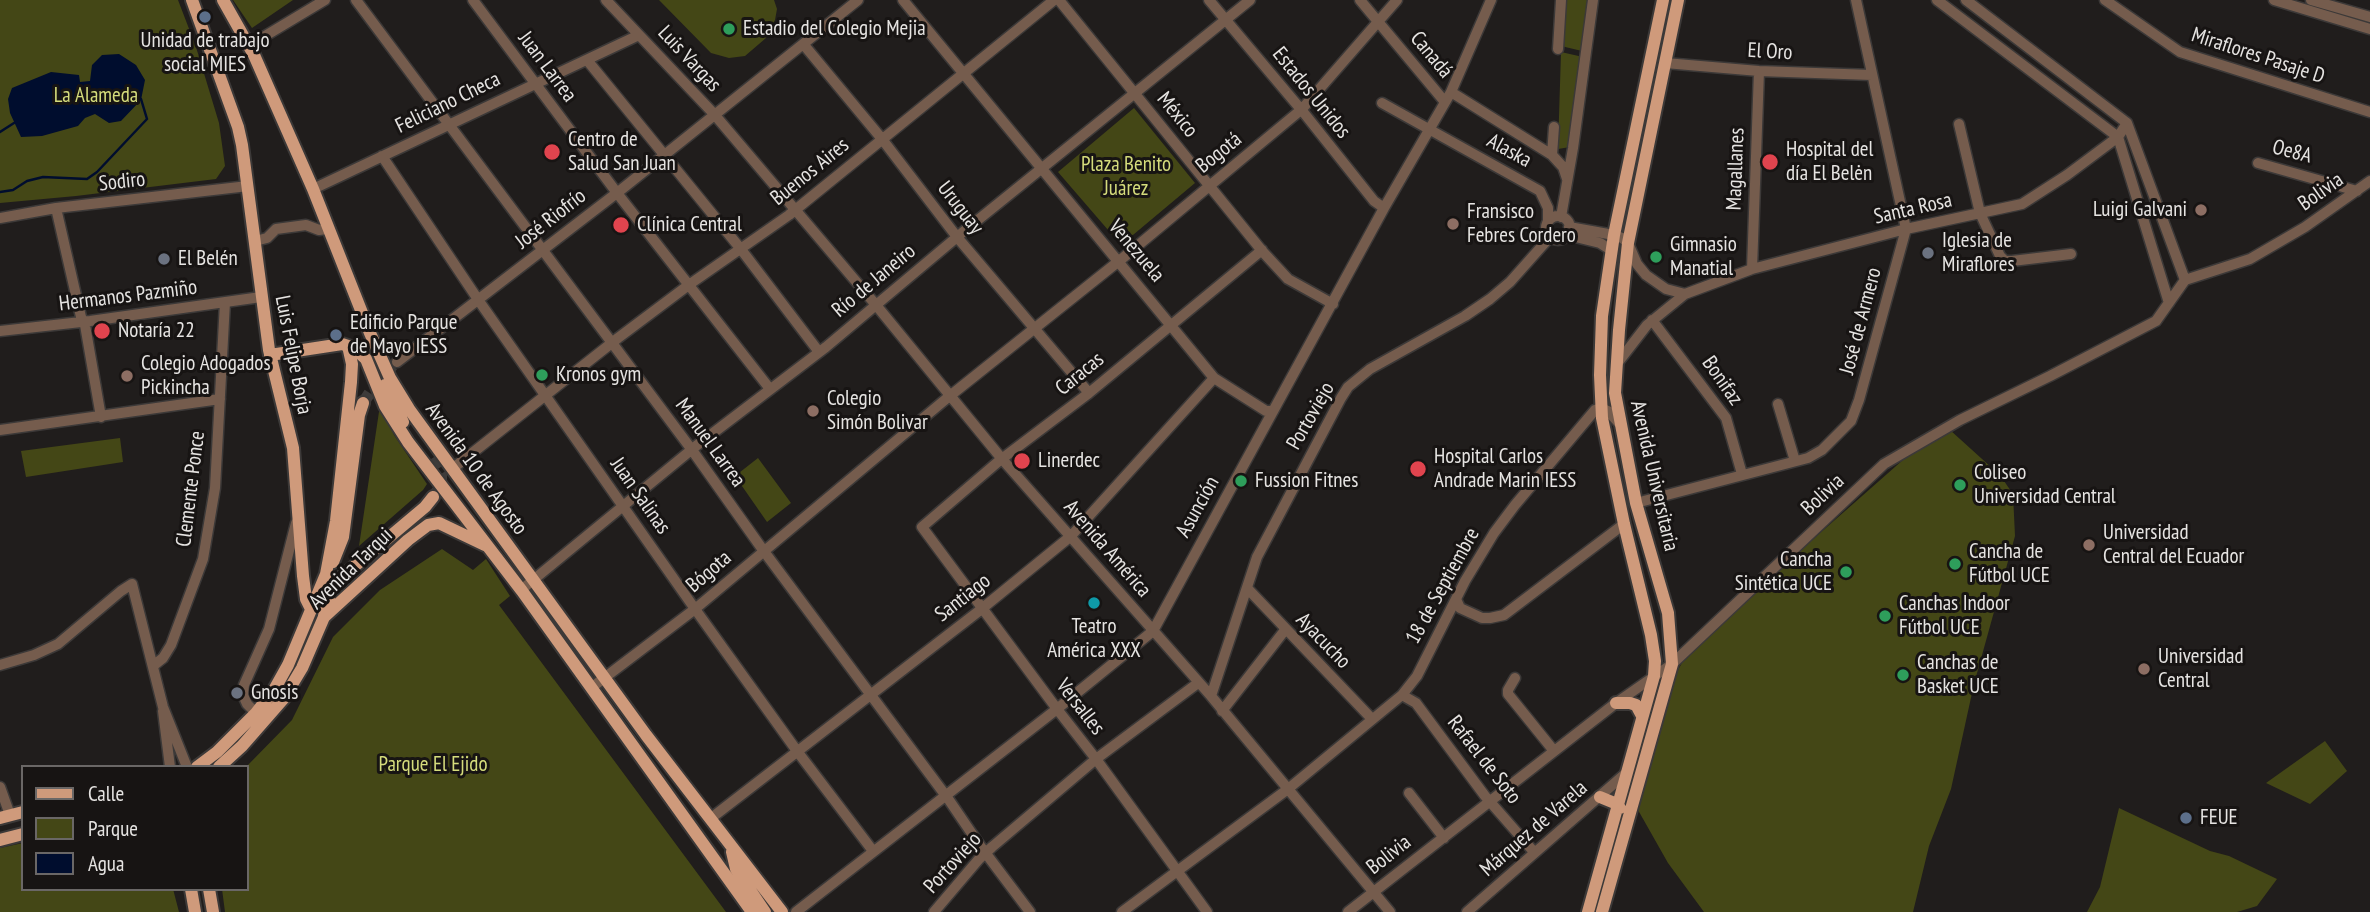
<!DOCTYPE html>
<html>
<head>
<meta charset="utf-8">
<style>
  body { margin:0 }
  #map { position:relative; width:2370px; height:912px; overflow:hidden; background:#201d1c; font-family:"PT Sans Narrow",sans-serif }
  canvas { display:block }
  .legend { position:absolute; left:21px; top:765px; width:228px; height:126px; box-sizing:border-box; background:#171413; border:2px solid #6a6766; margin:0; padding:9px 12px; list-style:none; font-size:21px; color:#e6e4e2 }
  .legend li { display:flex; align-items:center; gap:14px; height:35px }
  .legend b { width:35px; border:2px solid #6a6766 }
</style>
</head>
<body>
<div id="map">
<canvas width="2370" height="912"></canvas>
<ul class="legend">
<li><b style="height:9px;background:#cf9a7b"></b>Calle</li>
<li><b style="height:19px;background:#444716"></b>Parque</li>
<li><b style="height:19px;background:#000d2e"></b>Agua</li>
</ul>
</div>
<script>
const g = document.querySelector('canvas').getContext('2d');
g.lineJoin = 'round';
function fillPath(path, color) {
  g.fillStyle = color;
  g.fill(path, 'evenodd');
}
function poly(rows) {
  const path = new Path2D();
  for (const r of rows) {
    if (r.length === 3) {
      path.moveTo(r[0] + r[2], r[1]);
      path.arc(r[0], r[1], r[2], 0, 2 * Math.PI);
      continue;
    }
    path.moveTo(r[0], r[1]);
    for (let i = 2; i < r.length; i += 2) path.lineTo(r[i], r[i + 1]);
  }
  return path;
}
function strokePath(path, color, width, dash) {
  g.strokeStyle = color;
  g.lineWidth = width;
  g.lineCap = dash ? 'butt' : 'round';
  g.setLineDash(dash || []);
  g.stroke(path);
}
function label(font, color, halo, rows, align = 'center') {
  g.font = font + ' "PT Sans Narrow",sans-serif';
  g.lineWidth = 6;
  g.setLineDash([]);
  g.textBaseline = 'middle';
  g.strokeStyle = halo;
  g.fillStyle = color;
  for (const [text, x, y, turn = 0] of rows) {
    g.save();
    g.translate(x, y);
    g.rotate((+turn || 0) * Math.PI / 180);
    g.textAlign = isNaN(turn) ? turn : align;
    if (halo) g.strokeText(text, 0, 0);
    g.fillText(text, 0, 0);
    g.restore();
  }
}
fillPath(poly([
  [0,0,178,0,196,47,219,123,225,166,216,179,76,196,0,203],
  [233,0,293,0,252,28],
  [659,0,774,0,777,9,775,20,766,38,745,56,729,58,711,53],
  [1567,0,1589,0,1582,51,1561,46],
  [1561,52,1583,57,1570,147,1558,149],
  [1134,108,1195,183,1121,245,1058,172],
  [380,405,394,435,427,484,423,490,359,546],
  [1950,430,1992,468,1995,468,2013,494,2015,536,1974,684,1951,789,1929,846,1913,912,1704,912,1668,863,1638,810,1675,676,1685,657,1752,593,1904,459,1927,441],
  [120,438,123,462,26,477,21,451],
  [758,458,791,503,767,522,735,476],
  [442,549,473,570,486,559,510,596,499,605,726,912,225,912,222,889,247,889,246,767,292,720,333,637,380,590],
  [2325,741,2347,771,2310,804,2266,783],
  [2119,808,2210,851,2229,856,2277,879,2257,906,2237,912,2087,912,2100,887],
  [23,843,23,889,173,889,179,912,0,912,0,848]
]), '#444716');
fillPath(poly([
  [119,54,136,65,145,80,141,100,121,121,109,123,95,114,85,118,78,126,42,136,21,137,10,113,8,99,12,88,51,72,79,75,80,82,90,81,92,65,102,55]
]), '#000d2e');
strokePath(poly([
  [0,132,14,123],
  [0,192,13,190,27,181,43,177,87,179,97,172,147,119,141,99]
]), '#000d2e', 2.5);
strokePath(poly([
  [363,403,377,382,394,364],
  [431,459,441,475,441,486,433,497]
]), '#3e3b3a', 12, [12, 6]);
const minor = poly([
  [356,0,692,450,763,550,949,800,981,847,1030,912],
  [473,0,617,193,770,389],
  [606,0,714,114,876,305,1002,459,1211,696,1390,912],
  [903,0,1214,378,1266,411,1273,411],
  [1059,0,1263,252,1288,279,1333,304],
  [1209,0,1304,113,1374,201,1384,208],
  [1360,0,1445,102],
  [1937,0,2118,137,2169,303],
  [1966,0,2127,123,2185,280],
  [2105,0,2180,52,2370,112],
  [2274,0,2370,29],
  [2311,0,2370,17],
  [250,45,325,0],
  [804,45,882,139,957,237,1089,393],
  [1558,49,1561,0],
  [587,60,740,248,819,352],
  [1665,63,1759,71,1872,75],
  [1451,92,1552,155,1563,167,1567,179],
  [1382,103,1540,191,1548,208,1548,222],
  [1959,124,1980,213,2000,256,2005,261,2012,261,2071,254],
  [1552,155,1554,127],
  [382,156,479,301,695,609,797,751,873,851],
  [2258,163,2357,191],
  [313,189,639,35],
  [56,208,81,317,85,325,101,417],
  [1558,228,12],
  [1561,217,1573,148,1593,0],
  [0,218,56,208,248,186],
  [1569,227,1614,235,1622,238,1628,243,1637,264,1646,275,1666,289,1685,294],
  [1567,235,1600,243,1611,250],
  [255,241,267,238,276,229,306,225,319,230,327,229],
  [1752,269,1759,71],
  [1652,320,1726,418,1742,474],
  [0,331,90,321,261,297],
  [397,362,622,189,858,0],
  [1616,365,1647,325,1685,294,1752,269,1906,229,2022,204,2067,175,2118,137,2127,123],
  [1778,404,1795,461],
  [0,430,220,399],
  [452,469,618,338,690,284,789,215,1054,0],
  [1636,503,1808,458,1822,450,1851,421,1859,400,1906,229,1856,0],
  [1247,588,1372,719],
  [521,590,696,446,826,347,963,232,1250,0],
  [1456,599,1460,608,1482,618,1490,618,1504,615,1624,524],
  [0,665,34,655,58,644,121,591,132,584,163,707,187,767],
  [153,666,163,658,171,645,203,559,215,488,225,302],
  [1515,678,1508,690,1508,694,1554,751],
  [591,688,695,609,946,399,1124,257,1302,109,1397,0],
  [1402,695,1416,703,1485,796,1534,852],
  [1211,696,1257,557,1341,398,1348,387,1370,369,1465,316,1490,299,1510,282,1550,237],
  [163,711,170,767],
  [1222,711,1285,630],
  [256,713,247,704,243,695,244,685,269,629,296,523],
  [0,787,10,815],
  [1409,793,1444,838],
  [710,819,979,611,1071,536,1214,378],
  [796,912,1057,709,1153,631,1384,208,1451,92,1491,0],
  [934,912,979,859,992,847,1096,759,1198,683],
  [1122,912,1288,789,1402,695,1417,676,1465,581,1494,533,1515,505,1595,410,1601,408,1608,411,1619,423],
  [1207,912,1096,759,1057,709,922,527,999,461,1089,393,1262,250],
  [1348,912,1616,703,1672,664,1884,464,1960,420,2050,376,2156,321,2185,280,2250,259,2305,227,2370,181],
  [1467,912,1625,774]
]);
const major = poly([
  [192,0,238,127,242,145,269,350,293,448,303,576,306,599,311,609],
  [223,0,254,55,313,189,370,333,390,378,409,409,646,735,782,912],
  [270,355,342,344,354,348,366,359,385,406,408,442,522,591,752,912],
  [385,385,403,422],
  [333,562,343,537,359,415,363,403],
  [324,616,330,593,343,576,425,507,433,497],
  [1616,703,1630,703,1636,705,1642,716],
  [197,767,217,752,256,713,274,690,288,665,326,574,336,521,351,382,352,364,348,346],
  [219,767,242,746,284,698,302,668,324,617,408,540,428,525,439,523,485,545],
  [1600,797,1617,804,1620,808],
  [0,818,23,812],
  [0,840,23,834],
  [732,852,736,869,765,912],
  [191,889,195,912],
  [209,889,213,912],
  [1588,912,1654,676,1655,661,1651,635,1624,524,1602,418,1600,375,1602,316,1614,235,1663,0],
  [1602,912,1672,664,1668,613,1636,503,1615,393,1619,330,1628,243,1678,0]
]);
strokePath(minor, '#3c3938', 13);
strokePath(major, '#3c3938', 16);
strokePath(minor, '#755c4d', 10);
strokePath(major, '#cf9a7b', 12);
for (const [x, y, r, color] of [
  [205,17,7,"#5c6f8a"],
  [729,29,7,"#2e9e5b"],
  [552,152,9,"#e0444e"],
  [1770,162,9,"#e0444e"],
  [2201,210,7,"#8d6e63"],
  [1453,224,7,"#8d6e63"],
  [621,225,9,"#e0444e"],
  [1928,253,7,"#6b7280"],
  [1656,257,7,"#2e9e5b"],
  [164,259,7,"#6b7280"],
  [102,331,9,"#e0444e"],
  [336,335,7,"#5c6f8a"],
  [542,375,7,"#2e9e5b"],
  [127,376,7,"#8d6e63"],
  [813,411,7,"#8d6e63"],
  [1022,461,9,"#e0444e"],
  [1418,469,9,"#e0444e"],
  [1241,481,7,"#2e9e5b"],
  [1960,485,7,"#2e9e5b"],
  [2089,545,7,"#8d6e63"],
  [1955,564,7,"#2e9e5b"],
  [1846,572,7,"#2e9e5b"],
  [1094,603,7,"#0f9aa8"],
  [1885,616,7,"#2e9e5b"],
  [2144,669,7,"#8d6e63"],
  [1903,675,7,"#2e9e5b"],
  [237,693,7,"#6b7280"],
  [2186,818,7,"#5c6f8a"]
]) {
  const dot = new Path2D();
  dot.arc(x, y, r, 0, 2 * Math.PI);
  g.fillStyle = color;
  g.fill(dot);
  strokePath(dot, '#171413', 2.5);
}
label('21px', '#e6e4e2', '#171413', [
  ["Estadio del Colegio Mejia",743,29],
  ["Unidad de trabajo",205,41,"center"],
  ["social MIES",205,65,"center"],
  ["Centro de",568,140],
  ["Salud San Juan",568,164],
  ["Hospital del",1786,150],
  ["día El Belėn",1786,174],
  ["Luigi Galvani",2187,210,"right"],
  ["Fransisco",1467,212],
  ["Febres Cordero",1467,236],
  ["Clínica Central",637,225],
  ["Iglesia de",1942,241],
  ["Miraflores",1942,265],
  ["Gimnasio",1670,245],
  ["Manatial",1670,269],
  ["El Belén",178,259],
  ["Edificio Parque",350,323],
  ["de Mayo IESS",350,347],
  ["Notaría 22",118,331],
  ["Colegio Adogados",141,364],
  ["Pickincha",141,388],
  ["Kronos gym",556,375],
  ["Colegio",827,399],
  ["Simón Bolivar",827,423],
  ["Hospital Carlos",1434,457],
  ["Andrade Marin IESS",1434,481],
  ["Linerdec",1038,461],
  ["Coliseo",1974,473],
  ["Universidad Central",1974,497],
  ["Fussion Fitnes",1255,481],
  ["Universidad",2103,533],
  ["Central del Ecuador",2103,557],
  ["Cancha de",1969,552],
  ["Fútbol UCE",1969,576],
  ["Cancha",1832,560,"right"],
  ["Sintética UCE",1832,584,"right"],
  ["Canchas Indoor",1899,604],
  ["Fútbol UCE",1899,628],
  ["Teatro",1094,627,"center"],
  ["América XXX",1094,651,"center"],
  ["Universidad",2158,657],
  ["Central",2158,681],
  ["Canchas de",1917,663],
  ["Basket UCE",1917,687],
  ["Gnosis",251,693],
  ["FEUE",2200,818]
], 'left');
label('21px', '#e6e4e2', '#171413', [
  ["El Oro",1770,52,3],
  ["Canadá",1431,55,50],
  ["Miraflores Pasaje D",2258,56,18],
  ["Luis Vargas",689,59,47],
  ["Juan Larrea",547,67,53],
  ["Estados Unidos",1311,93,51],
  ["Feliciano Checa",448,103,-26],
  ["México",1177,115,51],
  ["Alaska",1509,151,29],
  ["Oe8A",2292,152,15],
  ["Bogotá",1219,153,-39],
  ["Magallanes",1736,169,-88],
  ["Buenos Aires",810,172,-39],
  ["Sodiro",122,182,-6],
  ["Bolivia",2321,192,-35],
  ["Uruguay",960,208,52],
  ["Santa Rosa",1913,209,-13],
  ["José Riofrío",551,219,-38],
  ["Venezuela",1136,251,50],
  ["Río de Janeiro",874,281,-40],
  ["Hermanos Pazmiño",128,296,-7],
  ["José de Armero",1861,321,-75],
  ["Luis Felipe Borja",293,355,79],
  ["Caracas",1080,374,-39],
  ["Bonifaz",1722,381,55],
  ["Portoviejo",1311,416,-60],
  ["Manuel Larrea",710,443,54],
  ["Avenida 10 de Agosto",476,469,54],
  ["Avenida Universitaria",1654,476,77],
  ["Clemente Ponce",191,489,-83],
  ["Bolivia",1823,495,-43],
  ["Juan Salinas",640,496,55],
  ["Asunción",1198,507,-61],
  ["Avenida América",1107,549,49],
  ["Avenida Tarqui",351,569,-44],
  ["Bógota",709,572,-41],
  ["18 de Septiembre",1443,586,-61],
  ["Santiago",963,598,-38],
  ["Ayacucho",1323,641,46],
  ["Versalles",1080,707,52],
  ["Rafael de Soto",1484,760,52],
  ["Márquez de Varela",1534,829,-41],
  ["Bolivia",1389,855,-38],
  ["Portoviejo",953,863,-48]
]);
label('21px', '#d5dc7c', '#171413', [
  ["La Alameda",96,96],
  ["Plaza Benito",1126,165],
  ["Juárez",1126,189],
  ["Parque El Ejido",433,765]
]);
</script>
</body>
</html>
